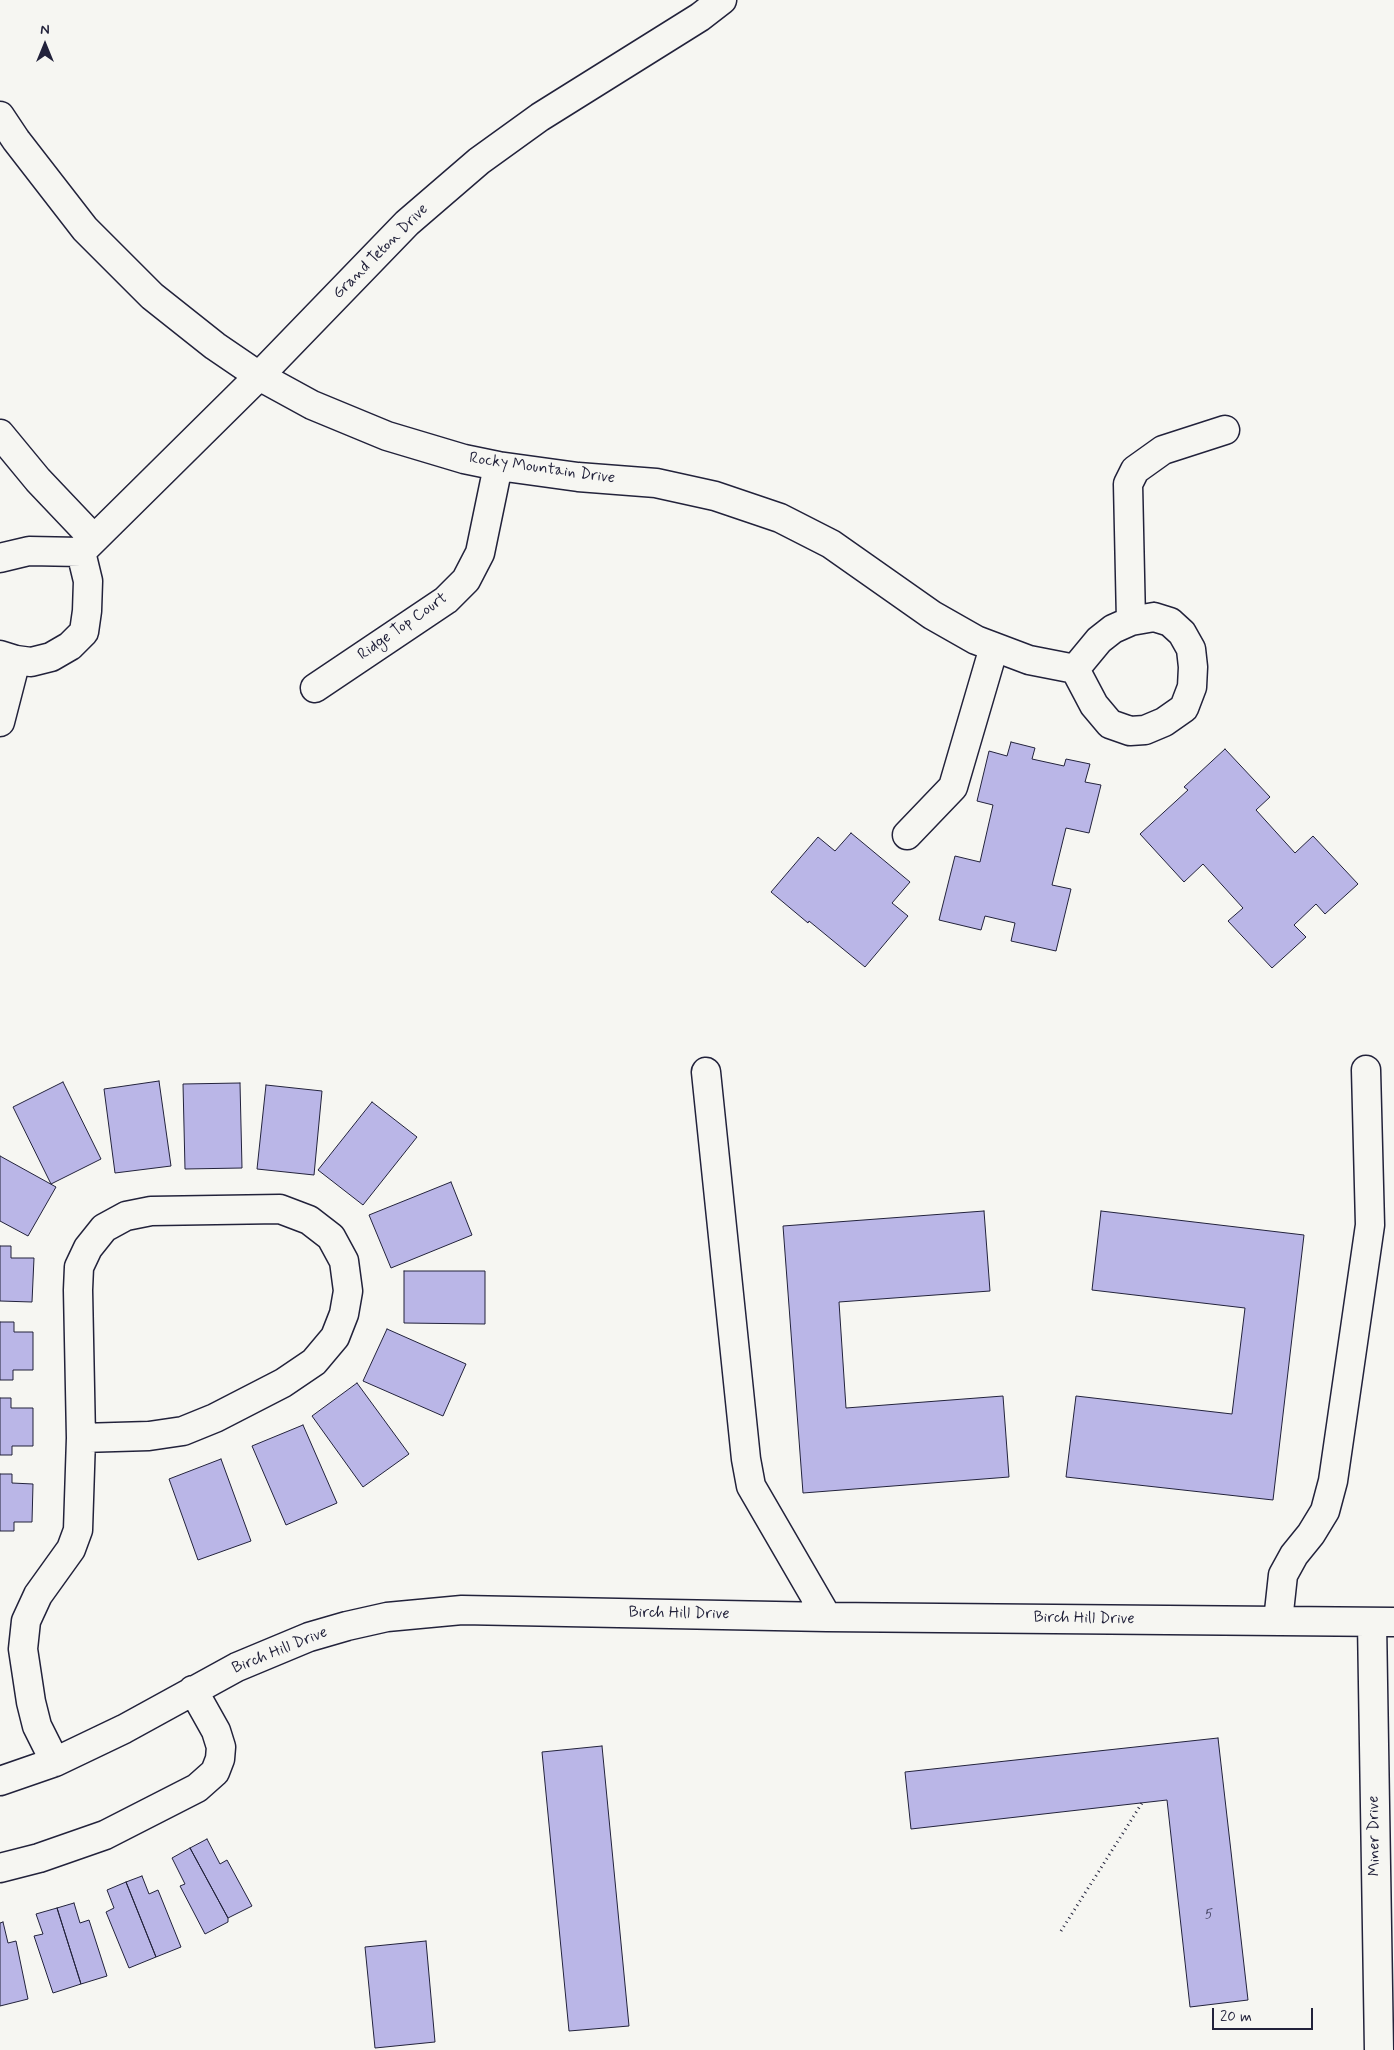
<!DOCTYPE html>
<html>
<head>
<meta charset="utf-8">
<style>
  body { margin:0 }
  #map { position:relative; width:1394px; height:2050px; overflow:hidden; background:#f6f6f2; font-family:Mynerve,sans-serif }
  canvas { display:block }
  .north { position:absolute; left:20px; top:20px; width:50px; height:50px; -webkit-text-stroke:4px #f6f6f2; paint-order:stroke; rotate:0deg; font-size:14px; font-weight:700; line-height:20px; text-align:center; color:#22223b }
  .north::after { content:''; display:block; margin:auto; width:18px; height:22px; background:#22223b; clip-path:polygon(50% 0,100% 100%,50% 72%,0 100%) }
  .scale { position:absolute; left:1212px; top:2008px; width:101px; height:22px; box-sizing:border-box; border:2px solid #22223b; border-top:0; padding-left:6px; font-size:15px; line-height:18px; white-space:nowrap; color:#22223b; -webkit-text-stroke:4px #f6f6f2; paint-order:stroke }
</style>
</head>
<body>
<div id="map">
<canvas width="1394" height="2050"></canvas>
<div class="north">N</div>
<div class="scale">20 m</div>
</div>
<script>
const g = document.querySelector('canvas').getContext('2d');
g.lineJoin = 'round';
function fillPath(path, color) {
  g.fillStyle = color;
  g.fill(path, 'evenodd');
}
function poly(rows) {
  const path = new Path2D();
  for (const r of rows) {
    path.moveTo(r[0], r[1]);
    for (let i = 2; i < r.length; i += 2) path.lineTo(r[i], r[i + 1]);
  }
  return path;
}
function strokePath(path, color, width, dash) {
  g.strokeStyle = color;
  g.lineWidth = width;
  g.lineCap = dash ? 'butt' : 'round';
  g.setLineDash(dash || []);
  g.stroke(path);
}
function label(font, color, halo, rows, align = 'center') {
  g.font = font + ' Mynerve,sans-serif';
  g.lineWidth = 4.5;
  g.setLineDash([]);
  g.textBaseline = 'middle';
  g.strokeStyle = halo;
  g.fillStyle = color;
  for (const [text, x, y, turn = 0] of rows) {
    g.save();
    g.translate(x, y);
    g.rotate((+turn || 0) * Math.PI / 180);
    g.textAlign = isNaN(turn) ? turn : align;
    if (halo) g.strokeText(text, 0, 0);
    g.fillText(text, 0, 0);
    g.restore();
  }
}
const building = poly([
  [1011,742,1035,748,1032,759,1064,766,1066,759,1090,764,1085,782,1101,785,1089,833,1066,828,1052,885,1071,889,1056,951,1011,941,1015,923,985,916,981,930,939,920,955,856,980,862,993,805,977,801,989,751,1007,756,1011,742],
  [1225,749,1270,797,1256,810,1295,853,1313,836,1358,884,1325,914,1316,904,1294,925,1306,937,1272,968,1228,921,1243,908,1203,864,1184,882,1140,834,1188,790,1184,787,1225,749],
  [851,833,910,882,892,903,908,916,865,967,809,921,808,923,771,892,818,837,835,851,851,833],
  [159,1081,171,1166,115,1173,104,1089,159,1081],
  [63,1082,101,1159,51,1184,13,1107,63,1082],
  [240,1083,242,1168,185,1169,183,1084,240,1083],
  [266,1085,322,1091,314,1175,257,1169,266,1085],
  [372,1102,417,1137,363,1205,318,1170,372,1102],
  [0,1156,56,1187,28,1236,0,1221,0,1156],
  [451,1182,472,1235,391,1268,369,1215,451,1182],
  [984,1211,990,1291,839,1302,846,1408,1003,1396,1009,1477,803,1493,783,1226,984,1211],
  [1101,1211,1304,1235,1273,1500,1066,1477,1076,1396,1232,1414,1245,1308,1092,1290,1101,1211],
  [0,1246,11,1246,11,1258,34,1258,32,1302,0,1301,0,1246],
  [404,1271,485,1271,485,1324,404,1323,404,1271],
  [0,1322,14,1322,14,1332,33,1332,33,1370,13,1370,13,1380,0,1380,0,1322],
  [387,1329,466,1364,443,1416,363,1381,387,1329],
  [357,1383,409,1454,363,1487,312,1416,357,1383],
  [0,1398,11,1398,11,1408,33,1408,33,1446,12,1446,12,1455,0,1455,0,1398],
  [303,1425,337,1503,286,1525,252,1446,303,1425],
  [221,1459,251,1541,198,1560,169,1479,221,1459],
  [0,1474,12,1474,12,1483,33,1484,32,1522,14,1522,14,1531,0,1531,0,1474],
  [1218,1738,1248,2000,1190,2007,1167,1800,911,1829,905,1772,1218,1738],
  [602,1746,629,2026,569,2031,542,1752,602,1746],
  [207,1839,220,1864,227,1860,252,1906,228,1918,190,1848,207,1839],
  [190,1848,228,1918,228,1922,205,1934,180,1886,185,1884,172,1858,190,1848],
  [142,1876,149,1894,158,1890,181,1947,156,1957,126,1882,142,1876],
  [126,1882,156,1957,129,1968,106,1912,114,1908,107,1890,126,1882],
  [74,1903,80,1923,89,1920,107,1976,81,1984,57,1908,74,1903],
  [57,1908,81,1984,53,1993,34,1936,43,1934,36,1914,57,1908],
  [3,1922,8,1943,16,1941,28,1999,0,2006,0,1923,3,1922],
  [426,1941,435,2042,375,2048,365,1947,426,1941]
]);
fillPath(building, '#bab6e7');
strokePath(building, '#22223b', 1);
const minor = poly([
  [0,116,16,140,85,229,152,296,215,346,259,376,312,405,387,436,464,459,498,466,578,477,656,483,715,496,780,518,831,544,932,615,976,640,1029,660,1075,669],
  [0,434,38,480,94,539],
  [0,558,29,551,81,552,259,376,407,223,479,161,540,117,700,17,722,0],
  [1154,617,1170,622,1182,633,1191,649,1193,667,1192,687,1184,708,1164,722,1145,730,1130,731,1110,724,1094,705,1075,669,1099,640,1113,629,1131,621,1154,617],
  [1131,621,1128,484,1135,470,1163,450,1225,430],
  [0,655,16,660,31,662,51,657,70,646,84,632,87,611,88,581,81,552],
  [315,688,446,600,466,580,480,553,498,466],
  [0,722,16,660],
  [907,835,953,787,994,647],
  [706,1072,746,1459,751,1486,827,1617],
  [1278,1621,1283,1575,1294,1555,1311,1534,1325,1511,1333,1481,1370,1225,1366,1070],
  [1372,1622,1379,2050],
  [55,1762,37,1726,31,1702,23,1649,26,1621,38,1595,71,1549,78,1530,81,1438,78,1290,79,1267,88,1248,104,1228,126,1216,151,1211,280,1209,309,1220,331,1237,344,1261,348,1291,344,1314,335,1337,314,1362,283,1383,215,1418,183,1431,149,1436,81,1438],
  [0,1781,55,1762,124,1729,237,1667,309,1637,347,1626,387,1617,462,1610,827,1617,1394,1622],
  [0,1868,39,1858,105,1835,197,1788,215,1772,220,1759,221,1747,216,1731,193,1690]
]);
strokePath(minor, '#22223b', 31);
strokePath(poly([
  [1061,1931,1142,1803]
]), '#22223b', 3, [1, 4]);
strokePath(minor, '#f6f6f2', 28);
label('14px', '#484766', null, [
  ["5",1209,1915]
]);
label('16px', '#22223b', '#f6f6f2', [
  ["Grand Teton Drive",381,252,-45],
  ["Rocky Mountain Drive",542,469,8],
  ["Ridge Top Court",403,627,-35],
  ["Birch Hill Drive",679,1614,1],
  ["Birch Hill Drive",1084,1619,1],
  ["Birch Hill Drive",280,1651,-22],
  ["Miner Drive",1375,1836,-91]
]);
</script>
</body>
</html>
